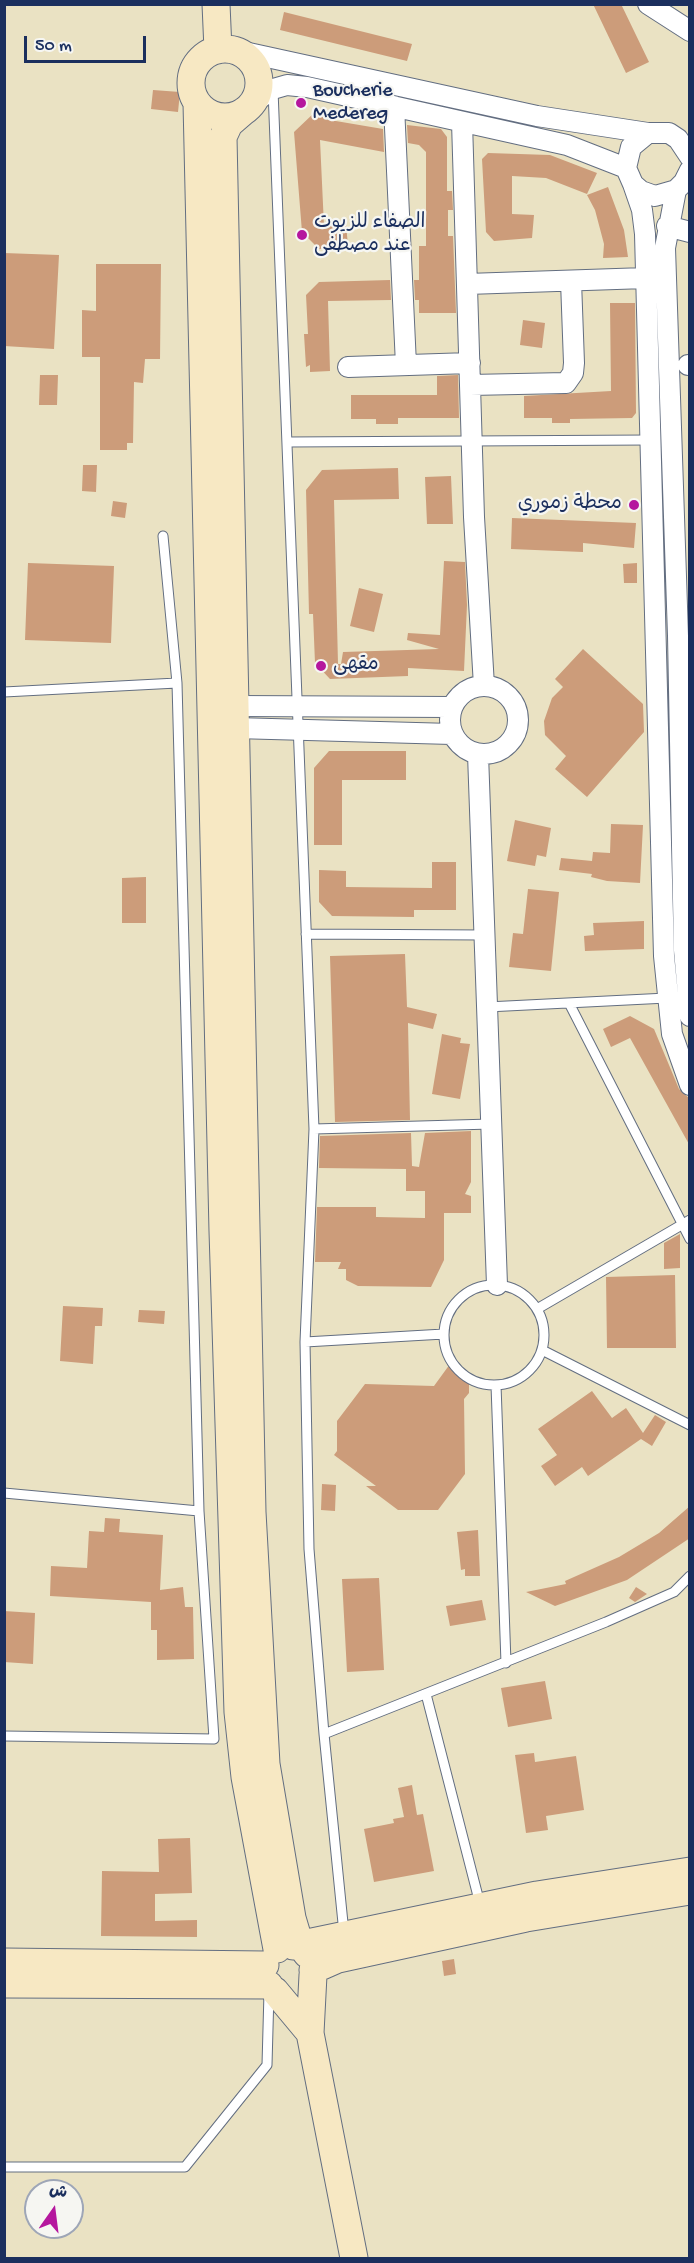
<!DOCTYPE html>
<html>
<head>
<meta charset="utf-8">
<style>
  body { margin:0 }
  #map { position:relative; width:694px; height:2263px; overflow:hidden; background:#eae2c3; font-family:"Gochi Hand","Playpen Sans Arabic",sans-serif }
  canvas { display:block }
  .frame { position:absolute; inset:0; border:6px solid #1b2f5e; pointer-events:none }
  .north { position:absolute; left:24px; top:2179px; width:60px; height:60px; box-sizing:border-box; background:#f6f6f2; border:2px solid #9ea6b7; border-radius:50%; rotate:14deg; font-size:16px; font-weight:700; line-height:24px; text-align:center; color:#1b2f5e }
  .north::after { content:''; display:block; margin:auto; width:21px; height:27px; background:#b5179e; clip-path:polygon(50% 0,100% 100%,50% 72%,0 100%) }
  .scale { position:absolute; left:24px; top:36px; width:122px; height:27px; box-sizing:border-box; border:3px solid #1b2f5e; border-top:0; padding-left:8px; font-size:18px; line-height:21px; white-space:nowrap; color:#1b2f5e; -webkit-text-stroke:4px #f6f6f2; paint-order:stroke }
</style>
</head>
<body>
<div id="map">
<canvas width="694" height="2263"></canvas>
<div class="frame"></div>
<div class="north">ش</div>
<div class="scale">50 m</div>
</div>
<script>
const g = document.querySelector('canvas').getContext('2d');
g.lineJoin = 'round';
function fillPath(path, color) {
  g.fillStyle = color;
  g.fill(path, 'evenodd');
}
function poly(rows) {
  const path = new Path2D();
  for (const r of rows) {
    if (r.length === 3) {
      path.moveTo(r[0] + r[2], r[1]);
      path.arc(r[0], r[1], r[2], 0, 2 * Math.PI);
      continue;
    }
    path.moveTo(r[0], r[1]);
    for (let i = 2; i < r.length; i += 2) path.lineTo(r[i], r[i + 1]);
  }
  return path;
}
function strokePath(path, color, width, dash) {
  g.strokeStyle = color;
  g.lineWidth = width;
  g.lineCap = dash ? 'butt' : 'round';
  g.setLineDash(dash || []);
  g.stroke(path);
}
function label(font, color, halo, rows, align = 'center') {
  g.font = font + ' "Gochi Hand","Playpen Sans Arabic",sans-serif';
  g.lineWidth = 4.5;
  g.setLineDash([]);
  g.textBaseline = 'middle';
  g.strokeStyle = halo;
  g.fillStyle = color;
  for (const [text, x, y, turn = 0] of rows) {
    g.save();
    g.translate(x, y);
    g.rotate((+turn || 0) * Math.PI / 180);
    g.textAlign = isNaN(turn) ? turn : align;
    if (halo) g.strokeText(text, 0, 0);
    g.fillText(text, 0, 0);
    g.restore();
  }
}
fillPath(poly([
  [593,4,621,4,649,62,626,73],
  [284,12,412,44,407,61,280,30],
  [153,90,180,92,178,112,151,109],
  [314,113,325,116,324,119,383,129,384,152,320,140,324,226,346,224,348,246,319,249,302,232,294,132],
  [407,125,441,129,447,137,447,191,452,191,453,210,448,210,448,236,453,236,456,313,419,313,419,300,415,300,414,280,419,280,419,246,426,246,426,152,419,145,408,143],
  [488,153,550,155,597,173,587,194,546,178,512,176,512,214,534,215,532,238,494,241,486,232,482,159],
  [608,187,624,230,628,257,603,258,604,244,595,210,587,195],
  [4,253,59,255,54,349,4,346],
  [96,264,161,264,160,359,145,359,143,383,134,382,133,443,127,443,127,450,100,450,100,357,82,357,82,310,96,311],
  [390,280,391,300,328,301,330,371,310,372,310,365,306,367,304,334,308,334,306,295,319,282],
  [610,303,635,303,636,413,632,418,570,419,570,423,552,423,552,418,524,418,524,396,611,391],
  [523,320,545,323,542,348,520,345],
  [40,375,58,375,57,405,39,405],
  [458,375,459,418,398,418,398,424,376,424,376,419,351,419,351,395,437,395,437,376],
  [83,465,97,465,96,492,82,491],
  [398,468,399,499,334,500,338,664,341,664,343,652,439,649,407,640,408,633,440,635,444,561,465,562,467,605,464,671,408,668,408,676,330,679,315,663,313,614,309,614,306,490,322,470],
  [451,476,453,524,427,524,425,477],
  [113,501,127,503,125,518,111,516],
  [512,518,636,523,634,548,583,543,583,552,511,549],
  [28,563,114,566,111,643,25,640],
  [637,563,637,583,624,583,623,564],
  [359,588,383,594,374,632,350,626],
  [583,649,643,704,644,732,587,797,555,769,566,756,545,735,544,721,552,698,563,687,555,679],
  [329,751,406,751,406,780,342,780,342,845,314,845,314,768],
  [515,820,551,828,546,857,537,855,535,866,507,861],
  [611,824,643,825,640,883,607,881,591,877,592,874,559,870,561,858,592,861,593,852,610,853],
  [432,862,456,862,456,910,414,910,414,917,332,916,319,902,319,870,346,871,346,887,432,888],
  [146,877,146,923,122,923,122,878],
  [528,889,559,892,551,971,509,967,513,933,523,934],
  [644,921,644,949,585,951,584,936,594,935,593,923],
  [405,954,407,1007,437,1014,433,1029,408,1023,410,1120,335,1122,330,956],
  [630,1016,654,1029,679,1089,690,1099,690,1146,630,1038,611,1047,603,1029],
  [442,1034,461,1038,460,1043,470,1044,460,1099,432,1094],
  [471,1131,471,1182,465,1194,471,1196,471,1213,444,1213,444,1260,431,1287,358,1286,346,1280,346,1269,338,1269,341,1262,315,1262,317,1207,376,1207,376,1217,425,1218,425,1191,406,1191,406,1169,319,1168,320,1136,411,1133,412,1166,419,1167,425,1133],
  [680,1234,680,1268,664,1269,664,1243],
  [675,1275,676,1348,607,1348,606,1277],
  [63,1306,103,1308,102,1326,95,1326,93,1364,60,1361],
  [139,1310,165,1311,164,1324,138,1322],
  [450,1364,469,1378,469,1393,464,1399,465,1474,438,1510,398,1510,366,1486,376,1486,334,1455,337,1451,337,1421,365,1384,434,1386],
  [592,1391,612,1418,626,1408,643,1433,655,1415,666,1422,652,1446,641,1439,588,1476,582,1467,555,1486,541,1466,557,1455,538,1429],
  [322,1484,336,1485,335,1511,321,1510],
  [690,1506,690,1538,627,1580,555,1606,526,1592,566,1584,565,1581,619,1557,659,1533],
  [105,1518,120,1519,119,1532,163,1535,160,1590,183,1587,185,1607,193,1607,194,1659,157,1660,157,1630,151,1630,151,1602,50,1596,51,1566,87,1568,89,1531,104,1532],
  [478,1530,480,1576,465,1576,465,1569,461,1570,457,1532],
  [379,1578,384,1670,347,1672,342,1579],
  [636,1587,647,1594,635,1602,629,1598],
  [482,1600,486,1620,450,1626,446,1606],
  [4,1611,35,1613,33,1664,4,1662],
  [545,1681,552,1719,508,1727,501,1688],
  [534,1753,535,1762,576,1756,584,1810,546,1816,548,1830,526,1833,515,1755],
  [412,1785,417,1815,423,1814,434,1871,374,1882,364,1829,394,1823,393,1819,404,1817,398,1788],
  [190,1838,192,1893,155,1894,155,1921,197,1920,197,1937,101,1936,102,1871,159,1872,158,1839],
  [454,1959,456,1974,444,1976,442,1961]
]), '#cc9c7a');
const lane = poly([
  [273,90,314,1129,305,1342,309,1549,324,1734,344,1933],
  [287,442,650,440],
  [163,536,177,683,199,1511],
  [4,692,177,683],
  [306,934,484,935],
  [569,1003,690,1239],
  [487,1007,667,998],
  [314,1129,491,1124],
  [494,1335,50],
  [537,1309,690,1220],
  [305,1342,444,1334],
  [542,1350,690,1425],
  [496,1385,506,1663],
  [4,1493,199,1511,214,1739,4,1736],
  [426,1694,480,1904],
  [324,1734,606,1622,674,1592,690,1576],
  [4,2167,185,2167,267,2065,269,1992]
]);
const street = poly([
  [648,4,690,31],
  [235,50,537,116,648,133],
  [253,103,273,89,287,85,307,87,567,145,626,168],
  [394,106,406,365],
  [462,122,474,517,484,686],
  [690,157,678,139,669,133,648,133,631,147,626,168,633,184,641,191,655,196,676,190,684,182,690,170],
  [633,184,642,210,645,234,664,956,672,1034,690,1085],
  [676,190,665,248,678,636,684,950,690,1016],
  [667,226,690,232],
  [467,284,646,278],
  [688,365,690,365],
  [348,367,470,363],
  [470,385,566,383,573,373,574,363,571,281],
  [484,720,34],
  [235,706,452,707],
  [235,728,452,734],
  [478,754,497,1285]
]);
const secondary = poly([
  [216,4,218,50],
  [225,83,34],
  [197,103,223,1231,238,1712,245,1777,277,1949],
  [244,111,229,124,223,137,252,1512,266,1764,292,1918,300,1945,307,1954],
  [293,1946,537,1895,690,1871],
  [4,1962,265,1965],
  [313,1970,338,1959,526,1918,690,1891],
  [313,1975,310,2033,354,2258],
  [4,1984,269,1985],
  [275,1991,310,2033]
]);
strokePath(lane, '#636e81', 11);
strokePath(street, '#636e81', 22);
strokePath(secondary, '#636e81', 29);
strokePath(lane, '#fff', 9);
strokePath(street, '#fff', 20);
strokePath(secondary, '#f7e8c3', 27);
for (const [x, y, r, color] of [
  [301,103,6,"#b5179e"],
  [302,235,6,"#b5179e"],
  [634,505,6,"#b5179e"],
  [321,666,6,"#b5179e"]
]) {
  const dot = new Path2D();
  dot.arc(x, y, r, 0, 2 * Math.PI);
  g.fillStyle = color;
  g.fill(dot);
  strokePath(dot, '#f6f6f2', 2);
}
label('20px', '#1b2f5e', '#f6f6f2', [
  ["Boucherie",313,92],
  ["Medereg",313,115],
  ["الصفاء للزيوت",314,224],
  ["عند مصطفى",314,247],
  ["محطة زموري",622,505,"right"],
  ["مقهى",333,666]
], 'left');
</script>
</body>
</html>
